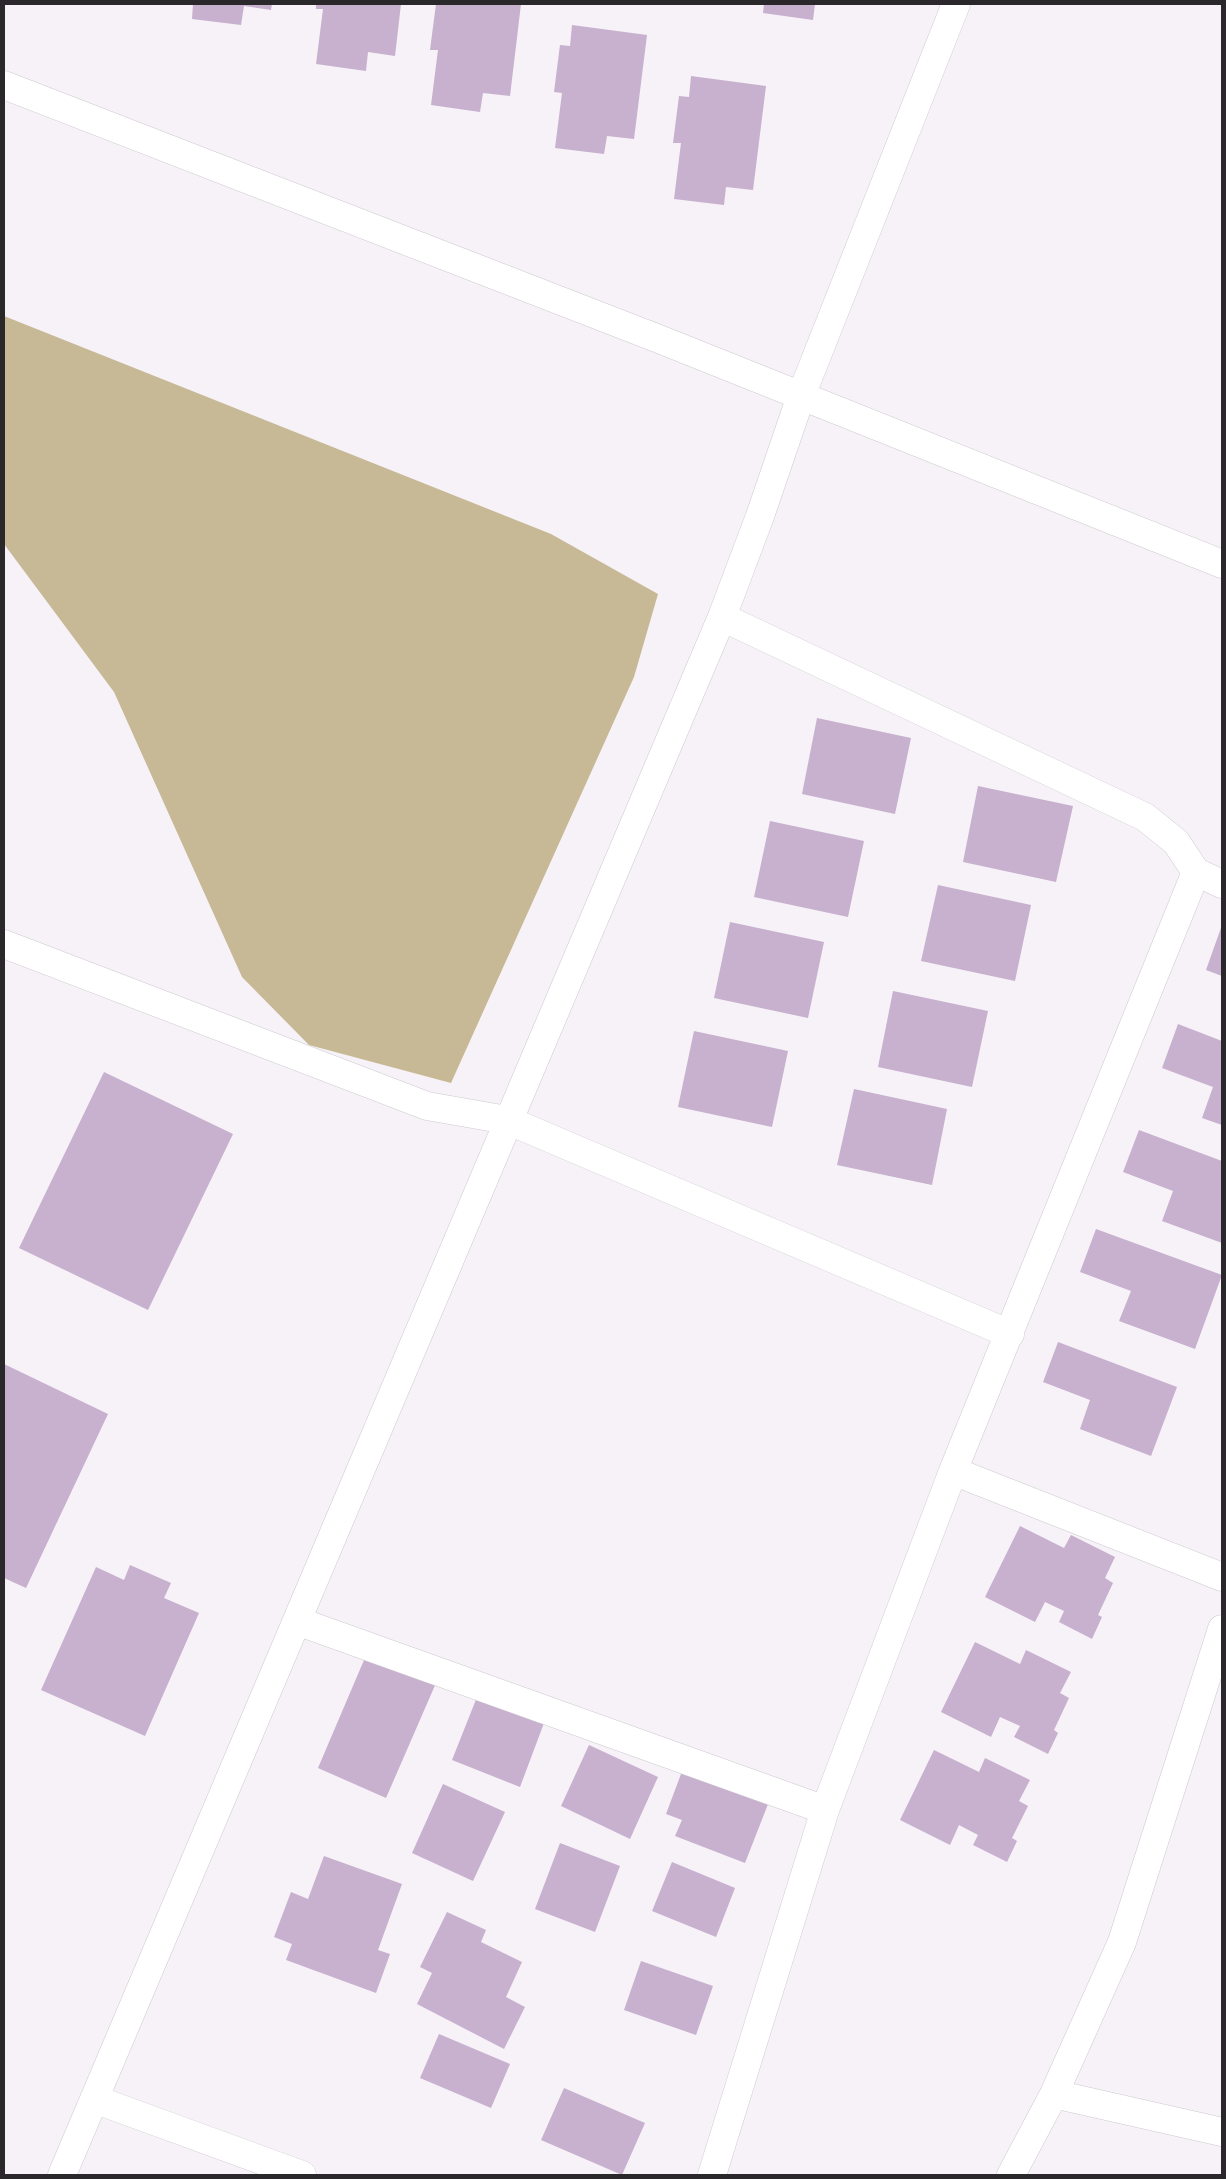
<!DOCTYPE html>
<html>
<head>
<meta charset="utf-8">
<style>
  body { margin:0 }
  #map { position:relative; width:1226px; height:2179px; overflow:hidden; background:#f6f2f7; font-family:"Fira Sans",sans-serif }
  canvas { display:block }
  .frame { position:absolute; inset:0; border:5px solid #2a282a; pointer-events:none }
</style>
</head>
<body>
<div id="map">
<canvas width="1226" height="2179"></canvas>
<div class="frame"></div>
</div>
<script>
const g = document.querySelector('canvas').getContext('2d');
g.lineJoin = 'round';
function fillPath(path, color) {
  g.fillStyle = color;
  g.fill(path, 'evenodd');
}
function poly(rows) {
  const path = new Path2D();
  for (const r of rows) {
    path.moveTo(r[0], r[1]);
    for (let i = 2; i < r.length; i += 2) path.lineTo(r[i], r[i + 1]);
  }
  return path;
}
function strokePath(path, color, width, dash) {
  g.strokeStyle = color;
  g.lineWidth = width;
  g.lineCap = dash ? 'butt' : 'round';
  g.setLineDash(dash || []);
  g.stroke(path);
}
fillPath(poly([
  [4,316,551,534,658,594,634,677,451,1083,309,1045,242,977,114,692,4,544]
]), '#c7b996');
fillPath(poly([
  [193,4,272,4,271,10,244,6,241,25,192,19],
  [316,4,401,4,395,56,368,52,366,71,316,64,323,9,316,9],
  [436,4,521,4,510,96,483,93,480,112,431,105,438,50,430,50],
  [764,4,815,4,813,20,763,13],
  [572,25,647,35,634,139,607,136,604,154,555,148,562,93,554,92,560,45,570,46],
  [691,76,766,86,753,190,726,187,724,205,674,199,681,143,673,143,679,96,689,97],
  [817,718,911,738,895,814,802,794],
  [978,786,1073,806,1056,882,963,862],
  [770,821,864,841,848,917,754,897],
  [938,885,1031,905,1015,981,921,961],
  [730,922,824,942,808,1018,714,998],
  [1222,925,1222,976,1206,970],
  [893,991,988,1011,972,1087,878,1067],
  [1178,1024,1222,1041,1222,1125,1202,1118,1213,1087,1162,1068],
  [694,1031,788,1051,772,1127,678,1107],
  [104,1072,233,1134,148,1310,19,1248],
  [854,1089,947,1109,932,1185,837,1165],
  [1139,1130,1222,1161,1222,1243,1162,1221,1173,1191,1123,1172],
  [1096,1229,1222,1275,1195,1349,1119,1321,1131,1291,1080,1272],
  [1058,1342,1177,1387,1151,1456,1080,1429,1090,1400,1043,1382],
  [4,1364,108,1414,26,1588,4,1578],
  [1020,1526,1064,1548,1071,1535,1115,1557,1105,1578,1113,1583,1098,1615,1102,1617,1092,1639,1059,1622,1064,1611,1045,1602,1035,1622,985,1597],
  [130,1565,171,1583,164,1598,199,1613,145,1736,41,1690,96,1567,124,1580],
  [975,1642,1020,1664,1026,1650,1071,1672,1060,1693,1069,1698,1054,1730,1058,1733,1048,1754,1014,1737,1020,1726,1000,1717,991,1737,941,1712],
  [367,1653,436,1683,386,1798,318,1768],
  [477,1697,544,1723,520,1787,452,1760],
  [589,1745,658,1777,630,1839,561,1806],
  [934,1750,979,1772,985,1758,1030,1780,1019,1801,1028,1806,1012,1838,1017,1841,1007,1862,973,1845,978,1835,959,1825,950,1845,900,1820],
  [684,1766,770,1799,745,1863,675,1836,682,1820,666,1814],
  [443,1784,505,1812,473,1881,412,1853],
  [560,1843,620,1866,595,1932,535,1909],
  [324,1856,402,1884,378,1950,390,1954,376,1993,286,1960,292,1944,274,1937,291,1892,308,1899],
  [672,1862,735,1888,716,1937,652,1911],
  [447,1912,486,1930,481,1942,522,1962,506,1997,525,2007,504,2049,417,2004,432,1973,420,1967],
  [641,1961,713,1986,696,2035,624,2010],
  [439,2034,510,2064,491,2108,420,2078],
  [564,2088,645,2123,622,2175,541,2140]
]), '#c8b0cf');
const minor = poly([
  [4,85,659,339,1222,564],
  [722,617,1145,817,1176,842,1196,872,1222,884],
  [4,944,427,1106,507,1120,1010,1334],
  [953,1471,1222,1577],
  [297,1621,825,1810],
  [1054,2094,1222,2132],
  [94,2099,302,2175],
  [62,2175,722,617,760,516,801,396,956,4],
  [712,2175,825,1810,953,1471,1196,872],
  [1011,2175,1054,2094,1122,1942,1222,1629]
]);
strokePath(minor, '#cecacf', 29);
strokePath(minor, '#fff', 28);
</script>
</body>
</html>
